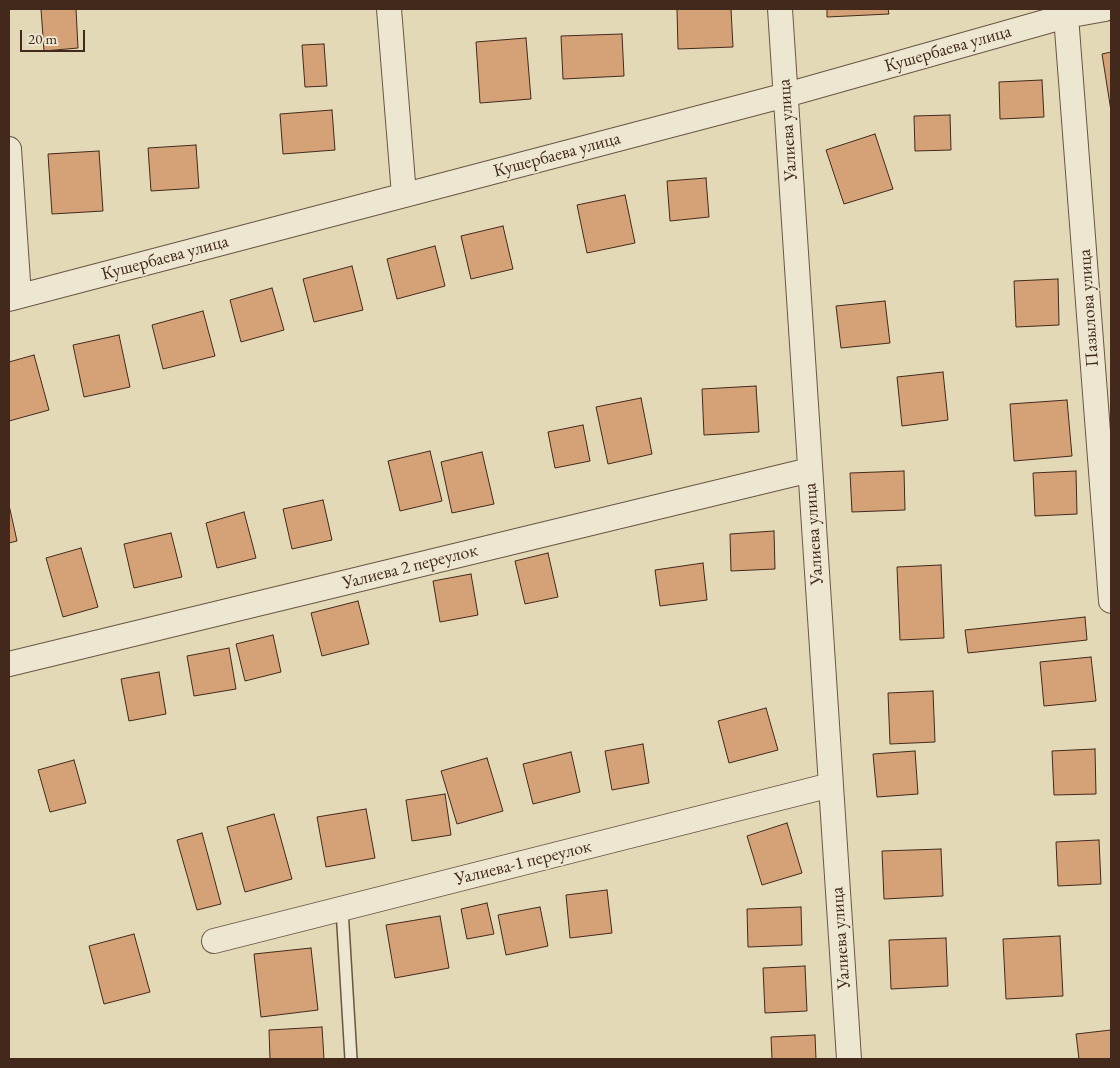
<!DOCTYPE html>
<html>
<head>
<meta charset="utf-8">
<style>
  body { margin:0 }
  #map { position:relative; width:1120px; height:1068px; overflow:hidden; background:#e4d9b7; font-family:"EB Garamond",serif }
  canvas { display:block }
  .frame { position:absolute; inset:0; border:10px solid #42291c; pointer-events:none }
  .scale { position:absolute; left:20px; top:30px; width:65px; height:22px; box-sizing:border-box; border:2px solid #42291c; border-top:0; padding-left:6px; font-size:15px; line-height:18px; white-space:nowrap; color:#42291c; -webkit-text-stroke:4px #ede6d0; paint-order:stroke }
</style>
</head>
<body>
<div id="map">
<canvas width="1120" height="1068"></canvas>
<div class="frame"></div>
<div class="scale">20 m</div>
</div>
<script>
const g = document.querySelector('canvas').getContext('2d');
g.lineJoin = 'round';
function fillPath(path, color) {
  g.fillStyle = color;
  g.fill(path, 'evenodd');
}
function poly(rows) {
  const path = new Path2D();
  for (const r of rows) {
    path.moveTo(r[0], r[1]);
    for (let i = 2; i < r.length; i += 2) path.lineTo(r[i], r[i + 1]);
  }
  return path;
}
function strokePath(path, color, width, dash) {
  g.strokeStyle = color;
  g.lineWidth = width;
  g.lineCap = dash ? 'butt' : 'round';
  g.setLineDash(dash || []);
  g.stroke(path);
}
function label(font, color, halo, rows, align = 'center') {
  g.font = font + ' "EB Garamond",serif';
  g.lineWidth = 4;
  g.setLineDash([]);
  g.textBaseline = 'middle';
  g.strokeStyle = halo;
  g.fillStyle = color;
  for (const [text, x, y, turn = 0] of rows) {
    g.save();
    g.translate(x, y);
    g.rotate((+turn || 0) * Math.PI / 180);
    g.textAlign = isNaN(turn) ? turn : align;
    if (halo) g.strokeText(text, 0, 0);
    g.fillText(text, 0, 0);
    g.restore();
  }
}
const building = poly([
  [41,9,76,9,78,48,44,51,41,9],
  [677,9,731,9,733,47,678,49,677,9],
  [827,9,888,9,889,14,827,17,827,9],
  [622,34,624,76,563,79,561,36,622,34],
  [526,38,531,99,480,103,476,42,526,38],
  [324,44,327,86,305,87,302,45,324,44],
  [1111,52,1111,111,1102,54,1111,52],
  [1042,80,1044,117,1000,119,999,82,1042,80],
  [332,110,335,150,283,154,280,114,332,110],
  [950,115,951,150,915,151,914,116,950,115],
  [875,134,893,189,844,204,826,150,875,134],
  [196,145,199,188,151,191,148,148,196,145],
  [99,151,103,211,52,214,48,154,99,151],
  [706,178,709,217,670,221,667,181,706,178],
  [625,195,635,243,587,253,577,205,625,195],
  [503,226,513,269,471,279,461,236,503,226],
  [435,246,445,286,397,299,387,259,435,246],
  [352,266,363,310,314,322,303,279,352,266],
  [1058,279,1059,325,1016,327,1014,281,1058,279],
  [272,288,284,330,241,342,230,300,272,288],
  [885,301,890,343,841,348,836,306,885,301],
  [203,311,215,356,163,369,152,325,203,311],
  [119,335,130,387,84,397,73,345,119,335],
  [34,355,49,410,9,421,9,362,34,355],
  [943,372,948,420,902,426,897,377,943,372],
  [756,386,759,432,704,435,702,389,756,386],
  [641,398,652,454,608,464,596,407,641,398],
  [1067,400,1072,456,1014,461,1010,404,1067,400],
  [583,425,590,461,555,468,548,432,583,425],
  [430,451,442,501,400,511,388,461,430,451],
  [482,452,494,504,452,513,441,462,482,452],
  [904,471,905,510,852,512,850,473,904,471],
  [1076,471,1077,514,1035,516,1033,473,1076,471],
  [323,500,332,540,292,549,283,509,323,500],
  [9,505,17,541,9,543,9,505],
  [244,512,256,558,217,568,206,523,244,512],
  [774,531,775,569,731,571,730,534,774,531],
  [171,533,182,577,134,588,124,544,171,533],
  [81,548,98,607,63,617,46,558,81,548],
  [548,553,558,597,525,604,515,561,548,553],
  [703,563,707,600,660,606,655,570,703,563],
  [941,565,944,638,900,640,897,567,941,565],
  [471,574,478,615,440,622,433,581,471,574],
  [358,601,369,644,322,656,311,613,358,601],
  [1085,617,1087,640,968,653,965,630,1085,617],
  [273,635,281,672,245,681,236,644,273,635],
  [229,648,236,689,194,696,187,656,229,648],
  [1091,657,1096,701,1044,706,1040,662,1091,657],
  [159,672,166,714,129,721,121,679,159,672],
  [933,691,935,742,890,744,888,693,933,691],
  [766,708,778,750,729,763,718,721,766,708],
  [643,744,649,783,612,790,605,751,643,744],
  [1095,749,1096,794,1054,795,1052,751,1095,749],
  [915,751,918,794,877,797,873,754,915,751],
  [571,752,580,792,533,804,523,764,571,752],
  [487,758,503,811,457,824,441,771,487,758],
  [74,760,86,803,50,812,38,770,74,760],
  [445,794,451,835,412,841,406,800,445,794],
  [366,809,375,858,326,867,317,817,366,809],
  [274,814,292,879,245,892,227,827,274,814],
  [787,823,802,873,762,885,747,836,787,823],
  [202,833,221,904,197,910,177,840,202,833],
  [1099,840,1101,884,1058,886,1056,842,1099,840],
  [941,849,943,896,884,899,882,851,941,849],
  [607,890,612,933,570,938,566,895,607,890],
  [487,903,494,934,467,939,461,909,487,903],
  [540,907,548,946,506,955,498,915,540,907],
  [801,907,802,945,748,947,747,909,801,907],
  [440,916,449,968,395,978,386,925,440,916],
  [134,934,150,992,104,1004,89,946,134,934],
  [1060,936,1063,996,1006,999,1003,939,1060,936],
  [946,938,948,986,891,989,889,940,946,938],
  [311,948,318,1010,261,1017,254,954,311,948],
  [805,966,807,1011,765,1013,763,968,805,966],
  [322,1027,324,1059,270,1059,269,1030,322,1027],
  [1111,1030,1111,1059,1079,1059,1076,1034,1111,1030],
  [815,1035,816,1059,772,1059,771,1037,815,1035]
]);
fillPath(building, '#d5a277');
strokePath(building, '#42291c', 1);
const lane = poly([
  [342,909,351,1059]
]);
const street = poly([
  [389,9,404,195],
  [780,9,849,1059],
  [1066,16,1111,601],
  [9,149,19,296],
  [9,299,786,95,1066,16,1105,9],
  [9,664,810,470],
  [214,941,831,785]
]);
strokePath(lane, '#6a5543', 14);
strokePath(street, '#6a5543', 26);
strokePath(lane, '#ede6d0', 11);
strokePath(street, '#ede6d0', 24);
label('18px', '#42291c', '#ede6d0', [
  ["Кушербаева улица",948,49,-16],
  ["Уалиева улица",788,130,-94],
  ["Кушербаева улица",557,155,-15],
  ["Кушербаева улица",165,258,-15],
  ["Пазылова улица",1089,308,-94],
  ["Уалиева улица",814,534,-94],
  ["Уалиева 2 переулок",410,567,-14],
  ["Уалиева-1 переулок",523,863,-14],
  ["Уалиева улица",841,938,-94]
]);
</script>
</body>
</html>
